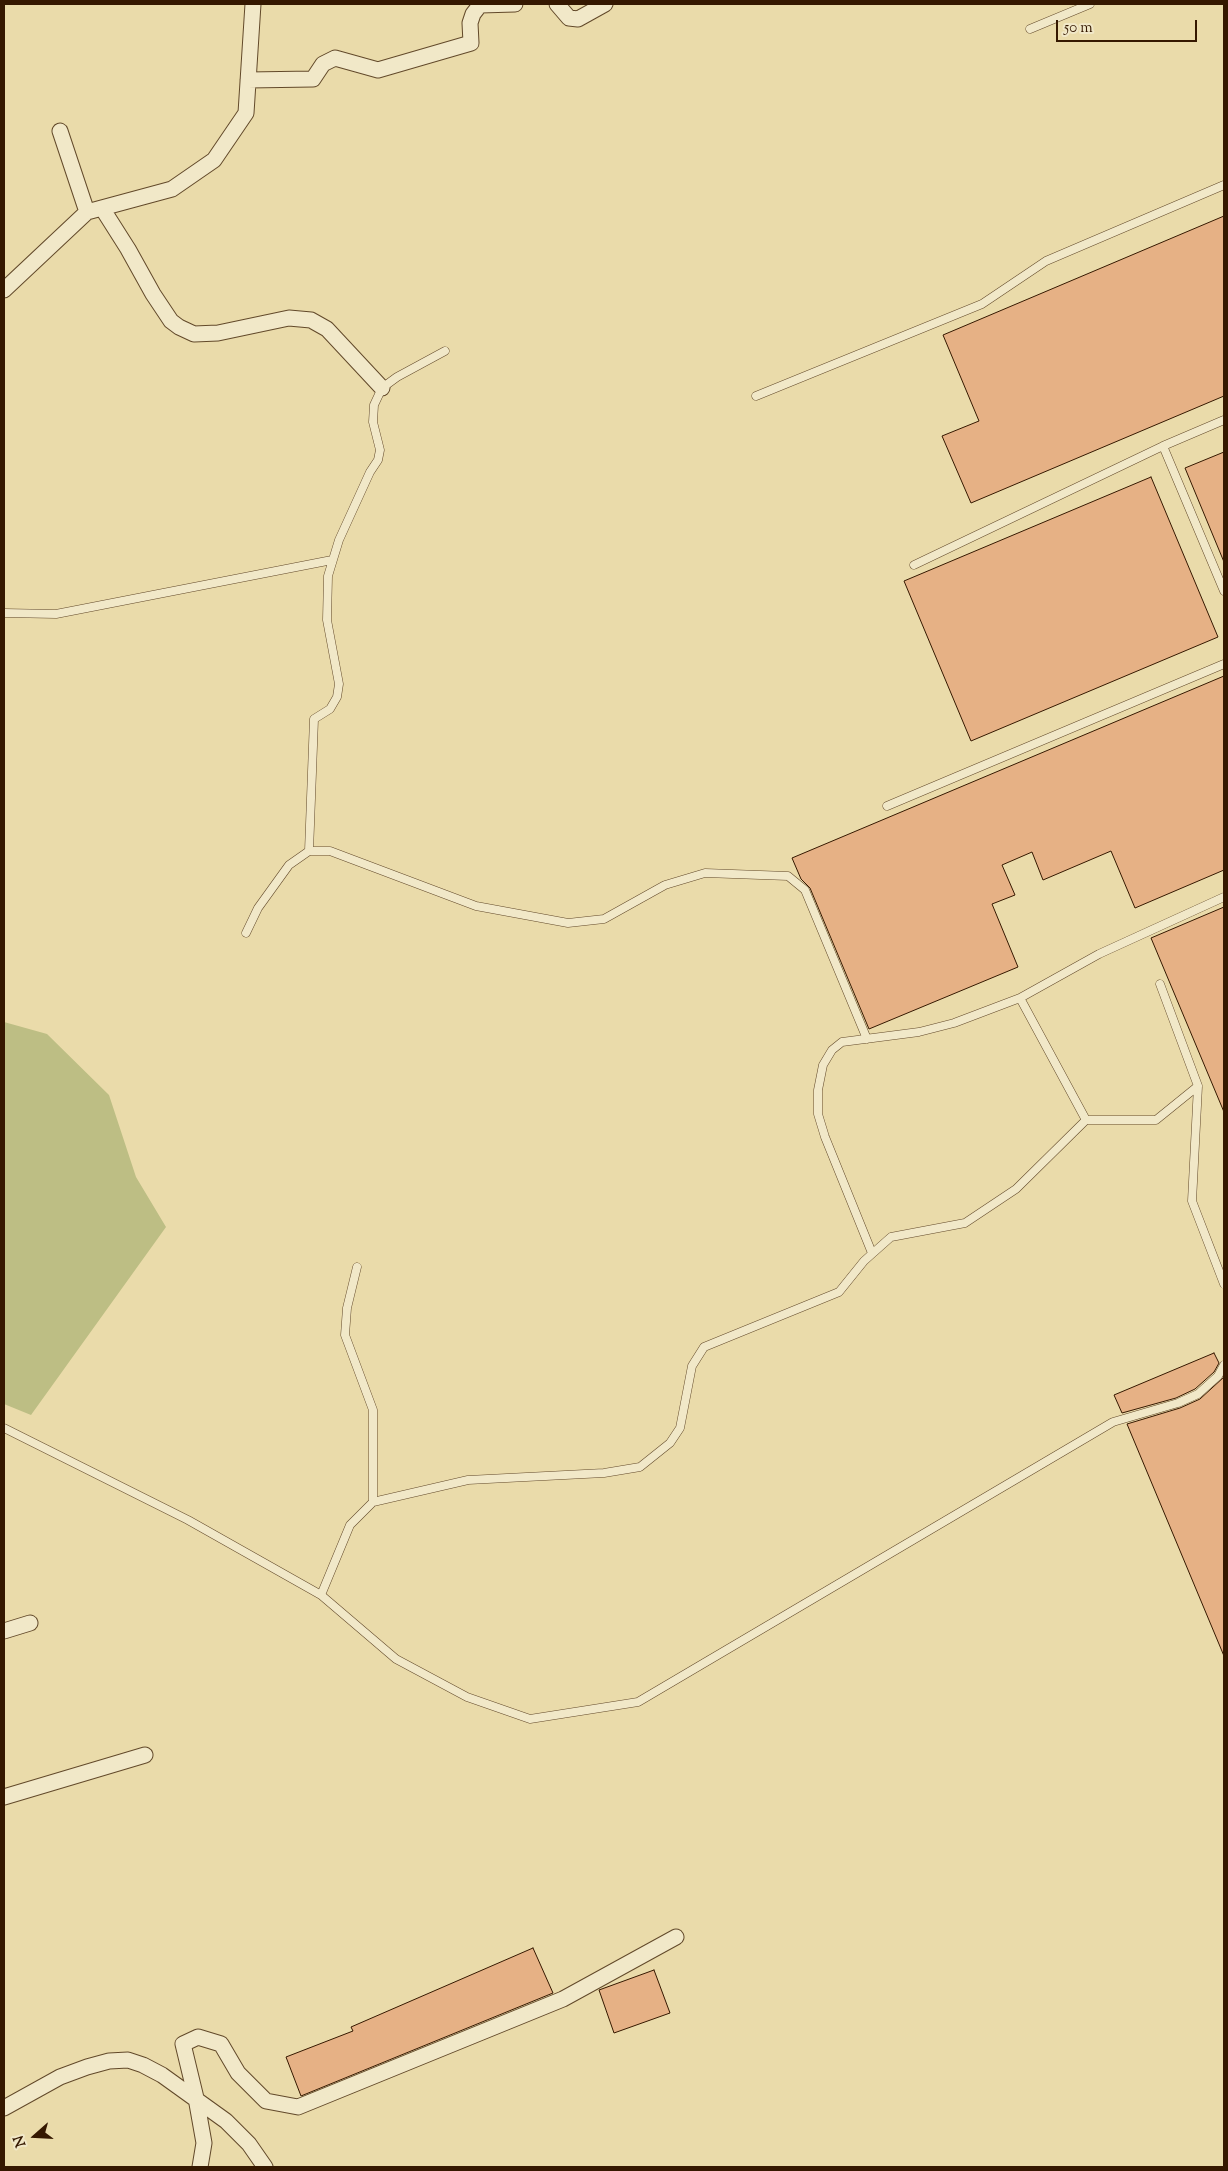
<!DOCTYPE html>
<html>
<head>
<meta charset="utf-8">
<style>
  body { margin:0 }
  #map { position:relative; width:1228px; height:2171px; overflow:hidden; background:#eadbaa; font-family:"Sorts Mill Goudy",serif }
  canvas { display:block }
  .frame { position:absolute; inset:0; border:5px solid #351800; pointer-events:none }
  .north { position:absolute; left:10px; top:2111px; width:50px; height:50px; -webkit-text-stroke:4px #f1e8c8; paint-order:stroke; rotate:251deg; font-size:14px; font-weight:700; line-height:20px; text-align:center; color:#351800 }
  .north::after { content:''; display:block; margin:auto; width:18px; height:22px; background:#351800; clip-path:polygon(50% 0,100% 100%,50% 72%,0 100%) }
  .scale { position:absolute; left:1056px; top:20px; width:141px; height:22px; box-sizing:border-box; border:2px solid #351800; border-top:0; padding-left:6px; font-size:15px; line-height:18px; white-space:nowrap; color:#351800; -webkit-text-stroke:4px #f1e8c8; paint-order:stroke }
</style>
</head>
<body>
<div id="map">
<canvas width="1228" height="2171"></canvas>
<div class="frame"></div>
<div class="north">N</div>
<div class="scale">50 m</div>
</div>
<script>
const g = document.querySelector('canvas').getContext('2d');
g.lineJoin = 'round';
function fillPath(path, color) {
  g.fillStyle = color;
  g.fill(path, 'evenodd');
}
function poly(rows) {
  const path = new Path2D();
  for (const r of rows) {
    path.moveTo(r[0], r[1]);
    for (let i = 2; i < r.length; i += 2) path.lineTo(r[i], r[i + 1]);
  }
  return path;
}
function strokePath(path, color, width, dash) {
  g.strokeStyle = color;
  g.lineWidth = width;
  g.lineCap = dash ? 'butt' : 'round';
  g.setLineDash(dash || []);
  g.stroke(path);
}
fillPath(poly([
  [4,1022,47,1034,109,1095,136,1177,166,1227,31,1415,4,1404]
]), '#bdbe84');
const building = poly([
  [1224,216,1224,396,971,503,942,436,979,421,943,335,1224,216],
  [1224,452,1224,562,1185,468,1224,452],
  [1151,477,1218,637,971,741,904,581,1151,477],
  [1224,676,1224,870,1135,908,1111,851,1043,880,1032,852,1002,865,1015,895,992,904,1018,967,869,1029,810,888,801,879,792,858,1224,676],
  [1224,907,1224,1112,1151,938,1224,907],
  [1214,1353,1219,1363,1214,1372,1195,1389,1176,1398,1122,1413,1114,1395,1214,1353],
  [1224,1377,1224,1656,1127,1424,1180,1408,1200,1399,1224,1377],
  [533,1948,553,1993,301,2096,286,2057,353,2031,351,2027,533,1948],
  [654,1970,670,2013,614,2033,599,1990,654,1970]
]);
fillPath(building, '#e6b185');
strokePath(building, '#351800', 1);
const service = poly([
  [1030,29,1090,4],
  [756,396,982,304,1046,261,1224,185],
  [1224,420,1163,446,1224,591],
  [914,565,1163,446],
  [4,613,56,614,332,560],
  [887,806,1224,664],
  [309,851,314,719,330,709,337,697,339,684,327,620,328,576,339,540,370,472,378,460,380,450,373,422,374,405,382,388,397,377,445,351],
  [246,933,258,908,289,865,309,851,330,851,476,906,568,923,604,919,665,885,705,873,788,876,805,890,867,1039],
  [1160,984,1198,1086,1192,1201,1224,1284],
  [1086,1120,1020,998,1099,954,1224,897],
  [872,1253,825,1137,818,1114,818,1090,823,1065,832,1050,842,1042,919,1032,954,1023,1020,998],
  [357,1267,347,1308,345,1335,373,1410,373,1502],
  [4,1428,188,1520,321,1595,396,1659,467,1697,530,1719,638,1702,1113,1422,1178,1403,1198,1394,1218,1376,1224,1365],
  [321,1595,350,1525,373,1502,468,1480,604,1473,640,1467,670,1443,680,1428,692,1366,704,1347,839,1292,864,1261,891,1237,965,1223,1016,1189,1086,1120,1156,1120,1198,1086]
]);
const minor = poly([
  [557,4,569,18,578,19,605,4],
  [248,80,313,79,323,64,335,58,378,70,471,43,470,23,473,14,480,5,515,4],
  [60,131,87,212],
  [102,208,128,249,153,294,171,321,179,327,194,334,218,333,289,318,311,320,327,329,382,388],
  [4,290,87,212,172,189,214,160,246,113,253,4],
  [4,1631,30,1623],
  [4,1797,145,1755],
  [4,2108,60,2077,87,2067,109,2061,128,2060,143,2065,162,2075,226,2121,249,2144,265,2167],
  [200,2167,204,2143,196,2098,183,2044,198,2037,221,2044,238,2073,266,2101,298,2107,563,1999,676,1937]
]);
strokePath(service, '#62492a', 9);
strokePath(minor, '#62492a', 17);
strokePath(service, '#f1e8c8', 8);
strokePath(minor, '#f1e8c8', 15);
</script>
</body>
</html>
